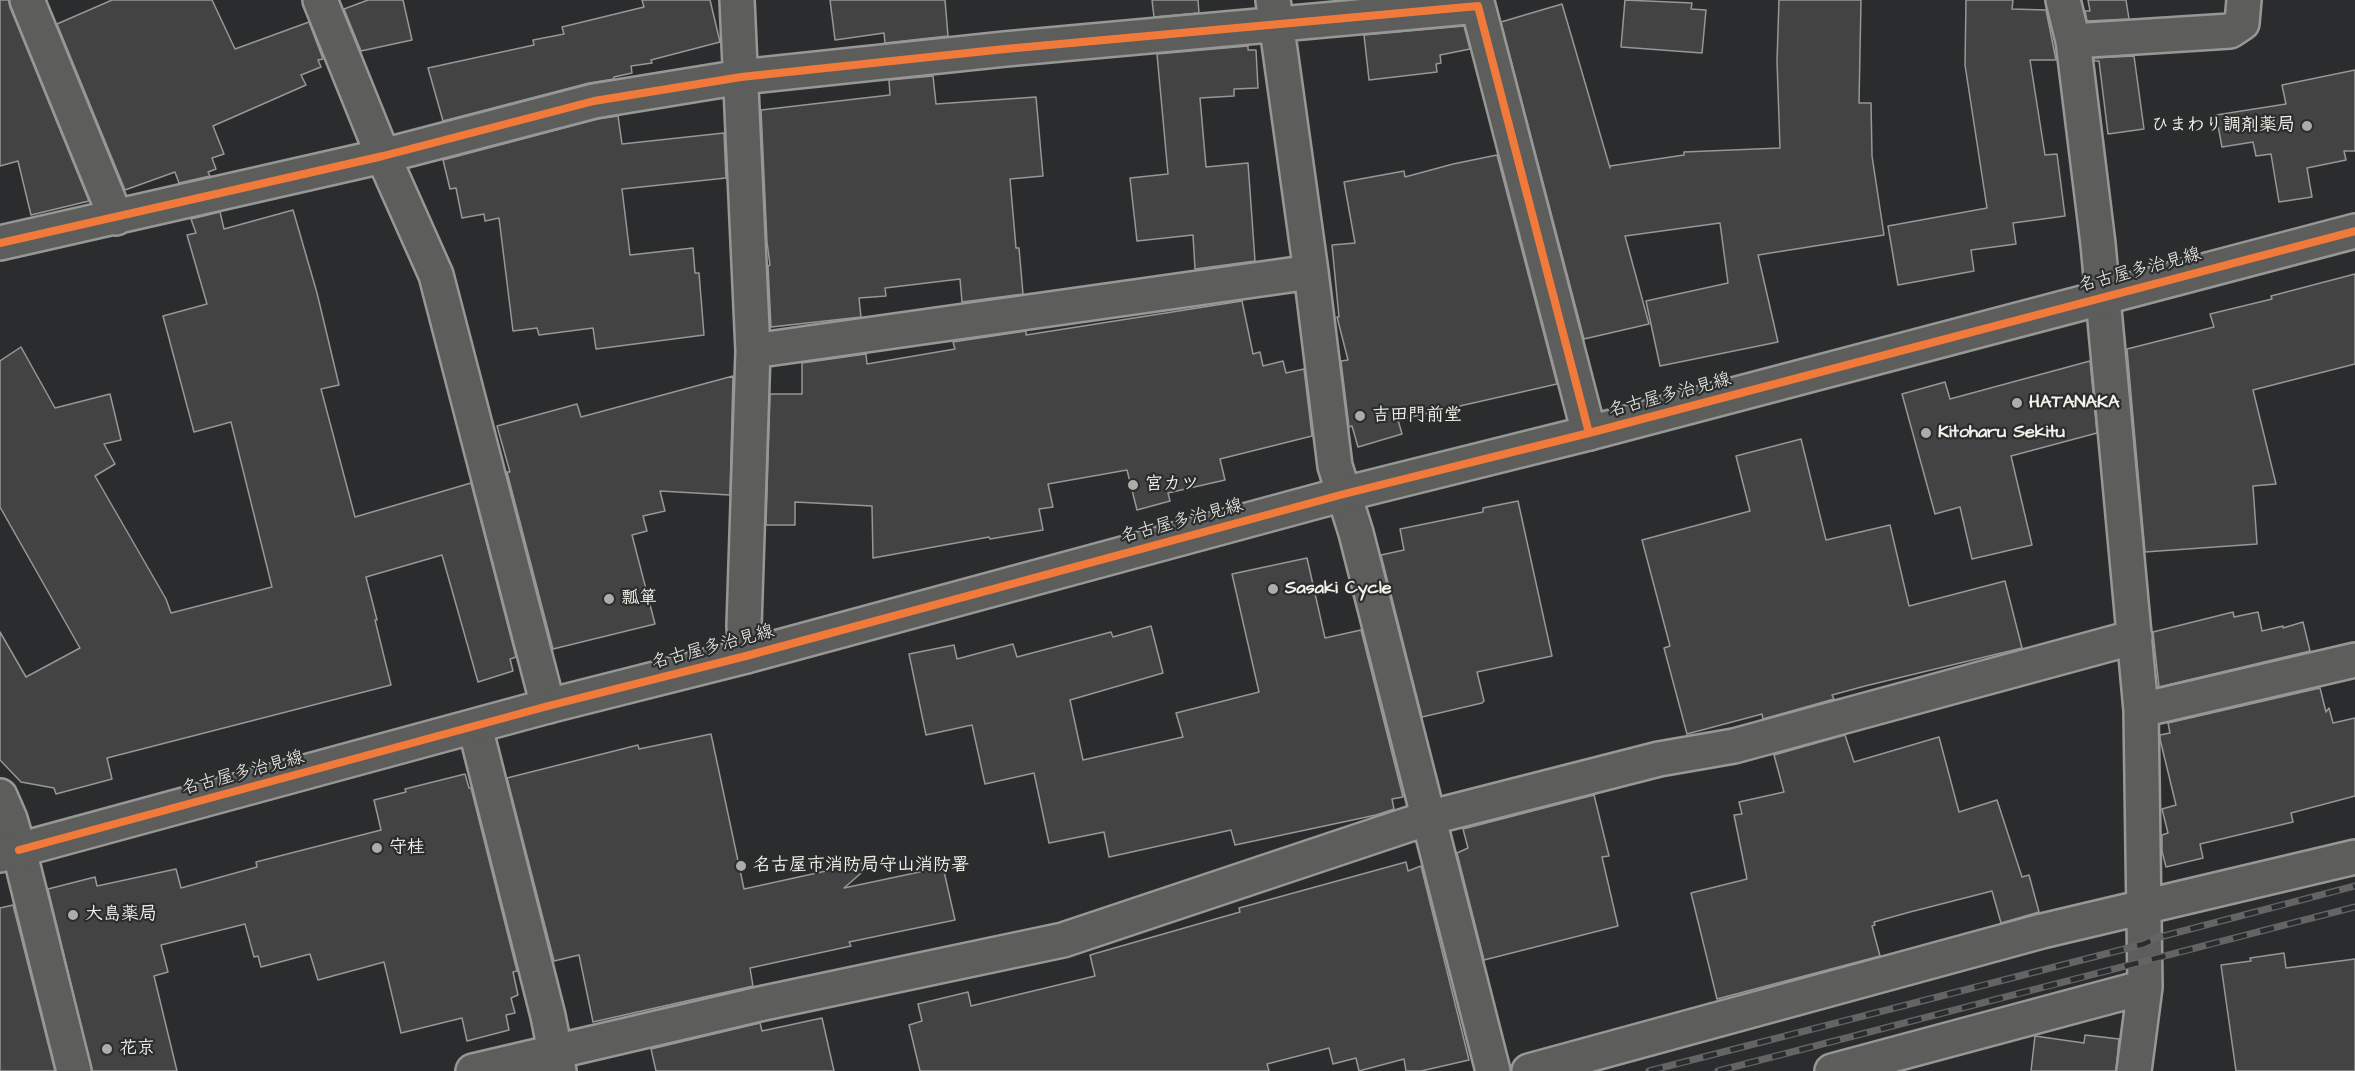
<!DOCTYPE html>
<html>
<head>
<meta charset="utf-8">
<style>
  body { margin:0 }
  canvas { display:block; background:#2b2c2d }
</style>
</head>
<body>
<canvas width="2355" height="1071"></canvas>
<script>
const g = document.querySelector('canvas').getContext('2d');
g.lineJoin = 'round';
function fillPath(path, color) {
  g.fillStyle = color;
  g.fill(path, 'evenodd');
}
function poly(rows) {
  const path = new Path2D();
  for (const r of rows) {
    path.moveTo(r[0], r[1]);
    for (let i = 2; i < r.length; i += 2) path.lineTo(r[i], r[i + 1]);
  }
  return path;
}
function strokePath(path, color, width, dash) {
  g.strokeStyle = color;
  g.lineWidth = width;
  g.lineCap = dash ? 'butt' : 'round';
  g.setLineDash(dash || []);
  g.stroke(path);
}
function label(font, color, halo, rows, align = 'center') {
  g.font = font + ' "Architects Daughter","Klee One",sans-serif';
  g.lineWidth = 4.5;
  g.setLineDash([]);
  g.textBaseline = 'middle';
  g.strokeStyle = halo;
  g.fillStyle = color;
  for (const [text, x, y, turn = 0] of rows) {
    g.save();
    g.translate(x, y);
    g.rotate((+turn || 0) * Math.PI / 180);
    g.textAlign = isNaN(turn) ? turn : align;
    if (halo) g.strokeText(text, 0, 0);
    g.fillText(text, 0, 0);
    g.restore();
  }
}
const building = poly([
  [0,0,9,0,10,7,89,201,31,215,18,161,0,166,0,0],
  [112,0,212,0,235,49,309,22,323,59,318,60,321,67,301,75,306,85,213,126,224,154,212,158,216,169,208,172,210,176,179,183,175,172,125,190,57,24,112,0],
  [368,0,403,0,412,40,361,51,344,9,368,0],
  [642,0,710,0,720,42,651,60,652,63,631,66,632,73,614,77,614,79,589,83,443,121,428,68,534,45,533,40,564,34,562,27,644,7,642,0],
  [830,0,945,0,948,36,885,43,884,33,835,40,830,0],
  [1152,0,1198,0,1199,13,1154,17,1152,0],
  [1625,0,1692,3,1691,9,1706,10,1702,53,1621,47,1625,0],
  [1779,0,1861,0,1859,103,1871,103,1872,156,1884,235,1758,255,1778,342,1660,366,1646,301,1728,283,1720,223,1625,236,1649,324,1584,339,1501,22,1562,4,1610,168,1610,166,1684,155,1684,152,1780,148,1777,61,1779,0],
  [1966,0,2013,0,2012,9,2046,10,2056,60,2030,60,2045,155,2057,154,2065,216,2013,223,2016,244,1971,250,1974,271,1898,285,1888,226,1987,208,1965,65,1966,0],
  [2088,0,2126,0,2129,19,2087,21,2085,11,2090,11,2088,0],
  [1464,26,1470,49,1440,55,1441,63,1436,64,1437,72,1369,80,1364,35,1464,26],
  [1248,46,1248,50,1256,50,1258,88,1234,89,1234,96,1200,98,1206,167,1248,163,1255,261,1195,269,1193,235,1137,241,1130,178,1168,174,1157,54,1248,46],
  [2134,56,2144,129,2108,134,2099,61,2094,61,2094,58,2134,56],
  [2355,70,2355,151,2344,151,2346,160,2307,168,2312,197,2279,202,2271,154,2256,156,2253,142,2222,147,2216,115,2286,104,2282,85,2355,70],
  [933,76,936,104,1036,97,1043,176,1010,179,1016,248,1019,248,1023,294,962,302,960,279,885,288,886,296,859,298,861,317,771,327,768,266,770,265,767,242,761,110,890,95,889,80,933,76],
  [618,116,622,144,724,133,726,178,622,189,630,255,693,248,695,273,699,273,704,335,596,349,593,328,539,335,537,328,513,331,499,218,485,221,484,214,462,218,456,188,450,189,443,160,598,119,618,116],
  [1497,155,1557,384,1398,420,1402,434,1358,447,1352,426,1349,427,1341,361,1348,360,1337,317,1339,317,1332,245,1355,243,1344,182,1404,171,1405,177,1453,164,1497,155],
  [293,210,317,293,339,385,321,389,355,517,471,483,516,657,510,659,513,671,478,682,442,555,366,577,377,620,375,620,391,685,107,758,112,779,56,794,54,788,21,782,0,760,0,632,26,677,80,648,0,507,0,361,21,347,55,408,110,394,121,440,104,444,115,464,95,476,166,599,171,613,272,587,231,422,194,432,163,316,207,304,187,235,196,233,191,219,220,212,224,229,293,210],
  [2355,274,2355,364,2253,390,2276,484,2253,486,2257,544,2145,552,2127,349,2214,327,2210,314,2272,299,2271,296,2355,274],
  [1242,301,1253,354,1260,352,1263,366,1283,361,1286,373,1304,369,1312,436,1220,459,1225,480,1168,493,1170,501,1137,510,1127,470,1048,484,1053,507,1039,509,1043,530,990,539,989,537,873,558,872,506,795,502,795,525,766,525,770,394,802,394,802,363,866,354,867,364,955,349,953,342,1026,331,1026,335,1242,301],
  [2090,361,2097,433,2011,456,2032,545,1972,559,1960,507,1935,514,1902,394,1945,382,1950,399,2090,361],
  [733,376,730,495,660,491,665,511,643,516,647,531,632,535,655,624,553,649,507,472,510,472,497,426,577,404,581,417,733,376],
  [1801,439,1826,540,1890,525,1909,606,2005,581,2022,648,1865,686,1832,695,1834,699,1763,719,1762,714,1687,734,1664,648,1670,646,1642,540,1750,511,1736,456,1801,439],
  [1518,501,1552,656,1477,672,1484,701,1482,703,1422,717,1381,555,1404,550,1400,529,1483,512,1483,508,1518,501],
  [1307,558,1325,638,1361,630,1403,797,1392,799,1394,809,1376,815,1235,845,1231,830,1109,857,1104,832,1049,843,1034,773,985,784,972,725,926,735,909,654,954,645,957,659,1013,644,1017,657,1111,632,1113,637,1151,626,1163,673,1070,700,1083,760,1183,737,1176,713,1259,692,1232,574,1307,558],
  [2233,612,2234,617,2258,612,2262,631,2283,626,2283,628,2303,622,2310,651,2159,687,2153,632,2233,612],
  [2320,688,2326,712,2329,708,2333,723,2355,718,2355,796,2291,813,2293,822,2200,844,2203,858,2166,867,2162,851,2162,835,2168,833,2162,809,2176,805,2160,739,2160,735,2170,733,2168,723,2320,688],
  [711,734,744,889,876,860,844,888,943,867,955,920,849,942,851,946,750,968,753,986,593,1022,579,955,554,961,507,778,638,745,639,749,711,734],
  [1845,735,1854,762,1939,737,1959,812,1997,800,2022,877,2029,875,2039,912,2001,923,1992,891,1910,912,1874,922,1875,925,1872,926,1880,956,1717,999,1691,893,1747,879,1734,815,1742,814,1739,802,1784,792,1774,755,1845,735],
  [465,774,469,788,471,788,517,971,513,972,518,995,511,998,515,1013,506,1015,509,1030,467,1041,462,1018,401,1033,384,962,318,980,310,954,261,967,258,956,254,957,245,924,161,945,168,972,154,976,177,1071,92,1071,48,889,95,877,97,886,176,869,181,888,257,867,256,862,381,830,374,800,406,792,405,789,465,774],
  [1594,795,1609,856,1602,857,1618,926,1484,960,1457,853,1468,848,1463,829,1594,795],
  [1406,862,1408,871,1421,866,1469,1060,1421,1071,1406,1071,1404,1059,1359,1071,1356,1058,1333,1064,1329,1048,1267,1064,1269,1071,920,1071,909,1025,922,1021,918,1004,968,992,971,1006,1095,976,1090,955,1240,912,1239,908,1406,862],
  [13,905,55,1071,0,1071,0,908,13,905],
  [2284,953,2286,968,2355,959,2355,1071,2236,1071,2221,965,2251,961,2250,958,2284,953],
  [822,1018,834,1071,656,1071,651,1049,760,1023,762,1031,822,1018],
  [2085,1035,2119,1039,2116,1071,2031,1071,2035,1036,2084,1043,2085,1035]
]);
fillPath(building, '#434344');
strokePath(building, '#979796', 1.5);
const minor = poly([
  [27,0,116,218],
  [320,0,383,156,436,275,548,706],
  [737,0,753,351,744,626,746,656],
  [1273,0,1311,272,1335,466,1356,533,1493,1071],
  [2063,0,2073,41,2098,244,2141,710,2145,987,2134,1071],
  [2073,41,2230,31,2242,23,2244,0],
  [0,243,383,156,594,101,741,77,1005,49,1478,6,1589,433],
  [753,351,1311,272],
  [2141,710,2355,660],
  [475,727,548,1016,559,1071],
  [0,796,10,819,19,850,74,1071],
  [473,1071,764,1003,1063,940,1428,818,1659,759,1734,746,2135,637],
  [1529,1071,2042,931,2355,857],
  [1832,1071,2145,987]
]);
const major = poly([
  [0,855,548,706,746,656,1344,494,1589,433,2355,231]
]);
strokePath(minor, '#979796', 38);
strokePath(major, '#979796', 38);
strokePath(minor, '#5d5d5c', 33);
strokePath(major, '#5d5d5c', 33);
const rail = poly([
  [1649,1071,2144,944,2156,938,2355,886],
  [1718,1071,2355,907]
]);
strokePath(rail, '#646464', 7);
strokePath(rail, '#2a2d2e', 4.5, [14]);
strokePath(poly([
  [0,243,383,156,594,101,741,77,1005,49,1478,6,1589,433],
  [19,850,548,706,746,656,1344,494,1589,433,2355,231]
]), '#f17a3a', 8);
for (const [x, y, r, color] of [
  [2307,126,6,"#aeaca7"],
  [2017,403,6,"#aeaca7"],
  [1360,416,6,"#aeaca7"],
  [1926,433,6,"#aeaca7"],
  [1133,485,6,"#aeaca7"],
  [1273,589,6,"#aeaca7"],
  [609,599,6,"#aeaca7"],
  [377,848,6,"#aeaca7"],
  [741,866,6,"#aeaca7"],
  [73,915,6,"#aeaca7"],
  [107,1049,6,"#aeaca7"]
]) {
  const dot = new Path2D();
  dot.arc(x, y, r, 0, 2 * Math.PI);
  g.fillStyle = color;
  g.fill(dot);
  strokePath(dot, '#2a2d2e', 2);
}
label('bold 18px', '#f4f1e8', '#2a2d2e', [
  ["ひまわり調剤薬局",2295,126,"right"],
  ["HATANAKA",2029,403],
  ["吉田門前堂",1372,416],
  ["Kitoharu Sekitu",1938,433],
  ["宮カツ",1145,485],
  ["Sasaki Cycle",1285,589],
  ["瓢箪",621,599],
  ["守桂",389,848],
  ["名古屋市消防局守山消防署",753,866],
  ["大島薬局",85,915],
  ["花京",119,1049]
], 'left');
label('18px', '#f4f1e8', '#2a2d2e', [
  ["名古屋多治見線",2140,271,-15],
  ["名古屋多治見線",1670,396,-15],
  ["名古屋多治見線",1182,522,-15],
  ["名古屋多治見線",713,648,-15],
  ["名古屋多治見線",243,774,-15]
]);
</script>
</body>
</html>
